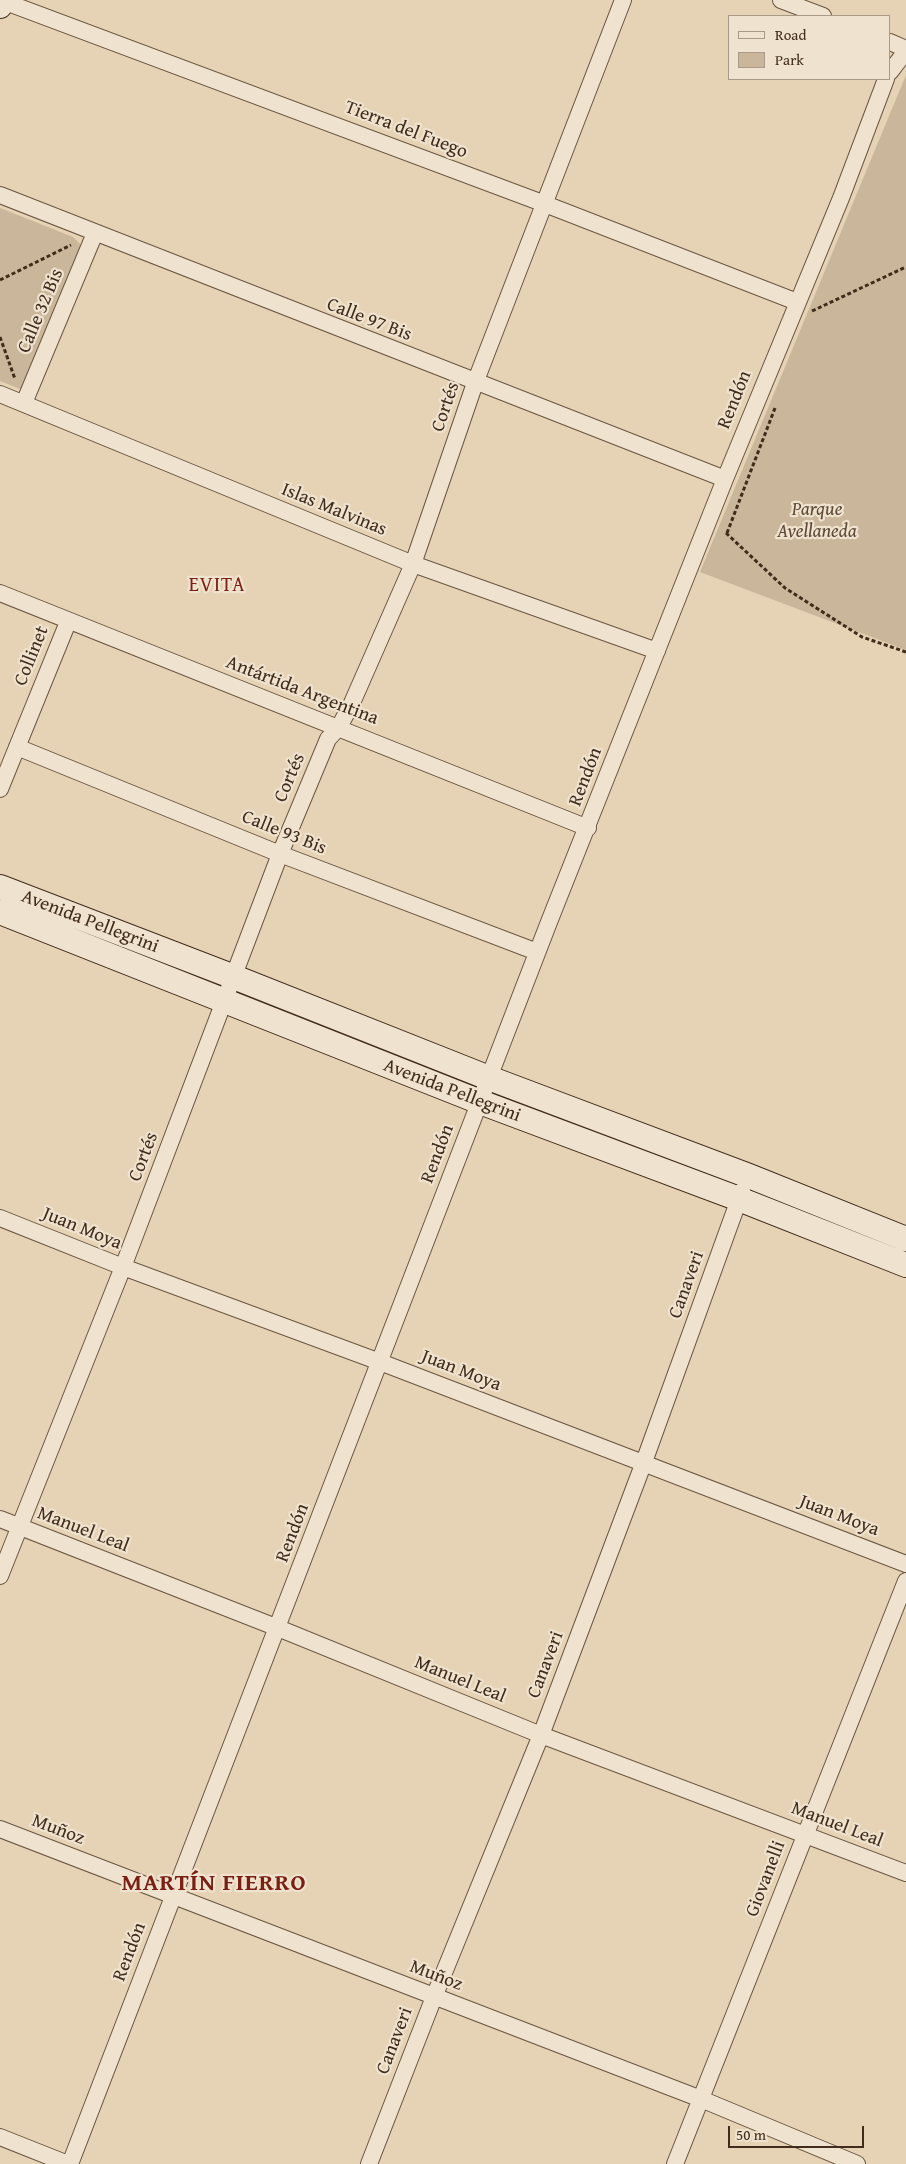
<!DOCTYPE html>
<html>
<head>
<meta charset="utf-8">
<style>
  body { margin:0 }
  #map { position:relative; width:906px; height:2164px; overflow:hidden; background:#e6d2b4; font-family:"Gentium Book Plus",serif }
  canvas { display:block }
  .legend { position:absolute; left:728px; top:15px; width:162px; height:65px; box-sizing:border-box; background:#efe2ce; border:1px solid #a99987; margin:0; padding:6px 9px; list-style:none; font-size:15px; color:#412c1c }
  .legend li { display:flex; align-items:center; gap:10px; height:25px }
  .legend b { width:25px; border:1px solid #a99987 }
  .scale { position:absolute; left:728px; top:2126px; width:136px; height:22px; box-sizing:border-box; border:2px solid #412c1c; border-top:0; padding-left:6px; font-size:15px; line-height:18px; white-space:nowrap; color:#412c1c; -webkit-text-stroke:4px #efe2ce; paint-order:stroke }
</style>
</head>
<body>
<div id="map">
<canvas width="906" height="2164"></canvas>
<ul class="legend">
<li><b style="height:6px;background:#efe2ce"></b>Road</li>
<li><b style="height:14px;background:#cab69a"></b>Park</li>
</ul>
<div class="scale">50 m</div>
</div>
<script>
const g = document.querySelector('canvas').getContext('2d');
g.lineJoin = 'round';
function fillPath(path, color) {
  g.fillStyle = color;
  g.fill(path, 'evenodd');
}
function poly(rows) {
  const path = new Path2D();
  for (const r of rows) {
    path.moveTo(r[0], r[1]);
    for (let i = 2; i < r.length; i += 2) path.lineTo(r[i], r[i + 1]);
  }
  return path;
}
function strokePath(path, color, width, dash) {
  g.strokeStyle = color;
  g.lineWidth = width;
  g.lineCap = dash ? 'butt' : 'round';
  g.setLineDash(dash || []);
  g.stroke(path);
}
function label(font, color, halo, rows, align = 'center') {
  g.font = font + ' "Gentium Book Plus",serif';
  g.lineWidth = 4.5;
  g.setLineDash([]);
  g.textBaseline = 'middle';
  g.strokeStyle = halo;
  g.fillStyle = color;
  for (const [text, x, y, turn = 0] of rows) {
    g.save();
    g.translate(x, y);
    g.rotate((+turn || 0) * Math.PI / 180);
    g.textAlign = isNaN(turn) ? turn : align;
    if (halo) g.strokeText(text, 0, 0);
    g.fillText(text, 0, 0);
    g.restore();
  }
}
fillPath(poly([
  [906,75,906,650,700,572],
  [0,208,73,237,81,245,23,390,0,381],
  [240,991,449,1074,448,1078,238,995],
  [512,1097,721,1180,720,1183,511,1100],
  [772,1197,906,1250,906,1255,771,1201]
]), '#cab69a');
const street = poly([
  [0,0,545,204,797,302],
  [781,0,823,16],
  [890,42,906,49],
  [890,72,906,51],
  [0,195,725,479],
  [0,394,413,564,657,651],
  [24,403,95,233],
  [0,593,588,828],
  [17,747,280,854,537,952],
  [0,789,68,622],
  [0,1218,123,1267,380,1362,906,1564],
  [0,1519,278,1628,541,1735,906,1873],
  [0,1576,123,1267,280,854,328,739,339,727,352,703,413,564,475,383,623,0],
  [0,1829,701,2099,857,2164],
  [0,2137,68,2164],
  [70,2164,549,922,725,479,841,198,886,79],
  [369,2164,434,1997,541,1735,644,1462,742,1191],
  [675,2164,906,1581]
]);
const secondary = poly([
  [0,6,2,0],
  [0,887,234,977,489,1078,749,1176,906,1239],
  [0,912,480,1102,739,1199,906,1265]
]);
strokePath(street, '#6a5642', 18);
strokePath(secondary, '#412c1c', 26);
strokePath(poly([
  [0,280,71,245],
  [812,311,906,267],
  [0,337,15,379],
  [726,533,785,588,862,637,906,652],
  [727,533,775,408]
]), '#412c1c', 3, [4, 2.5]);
strokePath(street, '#efe2ce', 16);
strokePath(secondary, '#efe2ce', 24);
label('19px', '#412c1c', '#efe2ce', [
  ["Tierra del Fuego",406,130,21],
  ["Calle 32 Bis",41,311,-67],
  ["Calle 97 Bis",369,320,21],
  ["Rendón",735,400,-68],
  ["Cortés",446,407,-71],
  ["Islas Malvinas",334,510,22],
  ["Collinet",32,656,-68],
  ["Antártida Argentina",302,691,21],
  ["Rendón",586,777,-69],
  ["Cortés",290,778,-67],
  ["Calle 93 Bis",284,833,22],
  ["Avenida Pellegrini",90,922,21],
  ["Avenida Pellegrini",452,1091,21],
  ["Rendón",438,1154,-69],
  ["Cortés",144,1157,-69],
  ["Juan Moya",82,1229,22],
  ["Canaveri",687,1285,-70],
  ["Juan Moya",461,1371,21],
  ["Juan Moya",839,1516,21],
  ["Manuel Leal",83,1530,21],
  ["Rendón",293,1533,-69],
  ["Canaveri",546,1665,-69],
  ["Manuel Leal",460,1680,22],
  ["Manuel Leal",837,1825,21],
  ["Muñoz",58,1830,21],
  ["Giovanelli",766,1879,-69],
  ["Rendón",130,1952,-69],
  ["Muñoz",436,1976,21],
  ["Canaveri",395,2041,-69]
]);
label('italic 19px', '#5c4835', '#efe2ce', [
  ["Parque",817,510],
  ["Avellaneda",817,532]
]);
g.letterSpacing = '1px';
label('20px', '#7a1f14', '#efe2ce', [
  ["EVITA",217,586]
]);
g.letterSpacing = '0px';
g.letterSpacing = '1px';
label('bold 24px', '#7a1f14', '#efe2ce', [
  ["MARTÍN FIERRO",214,1884]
]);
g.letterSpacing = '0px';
</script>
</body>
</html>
